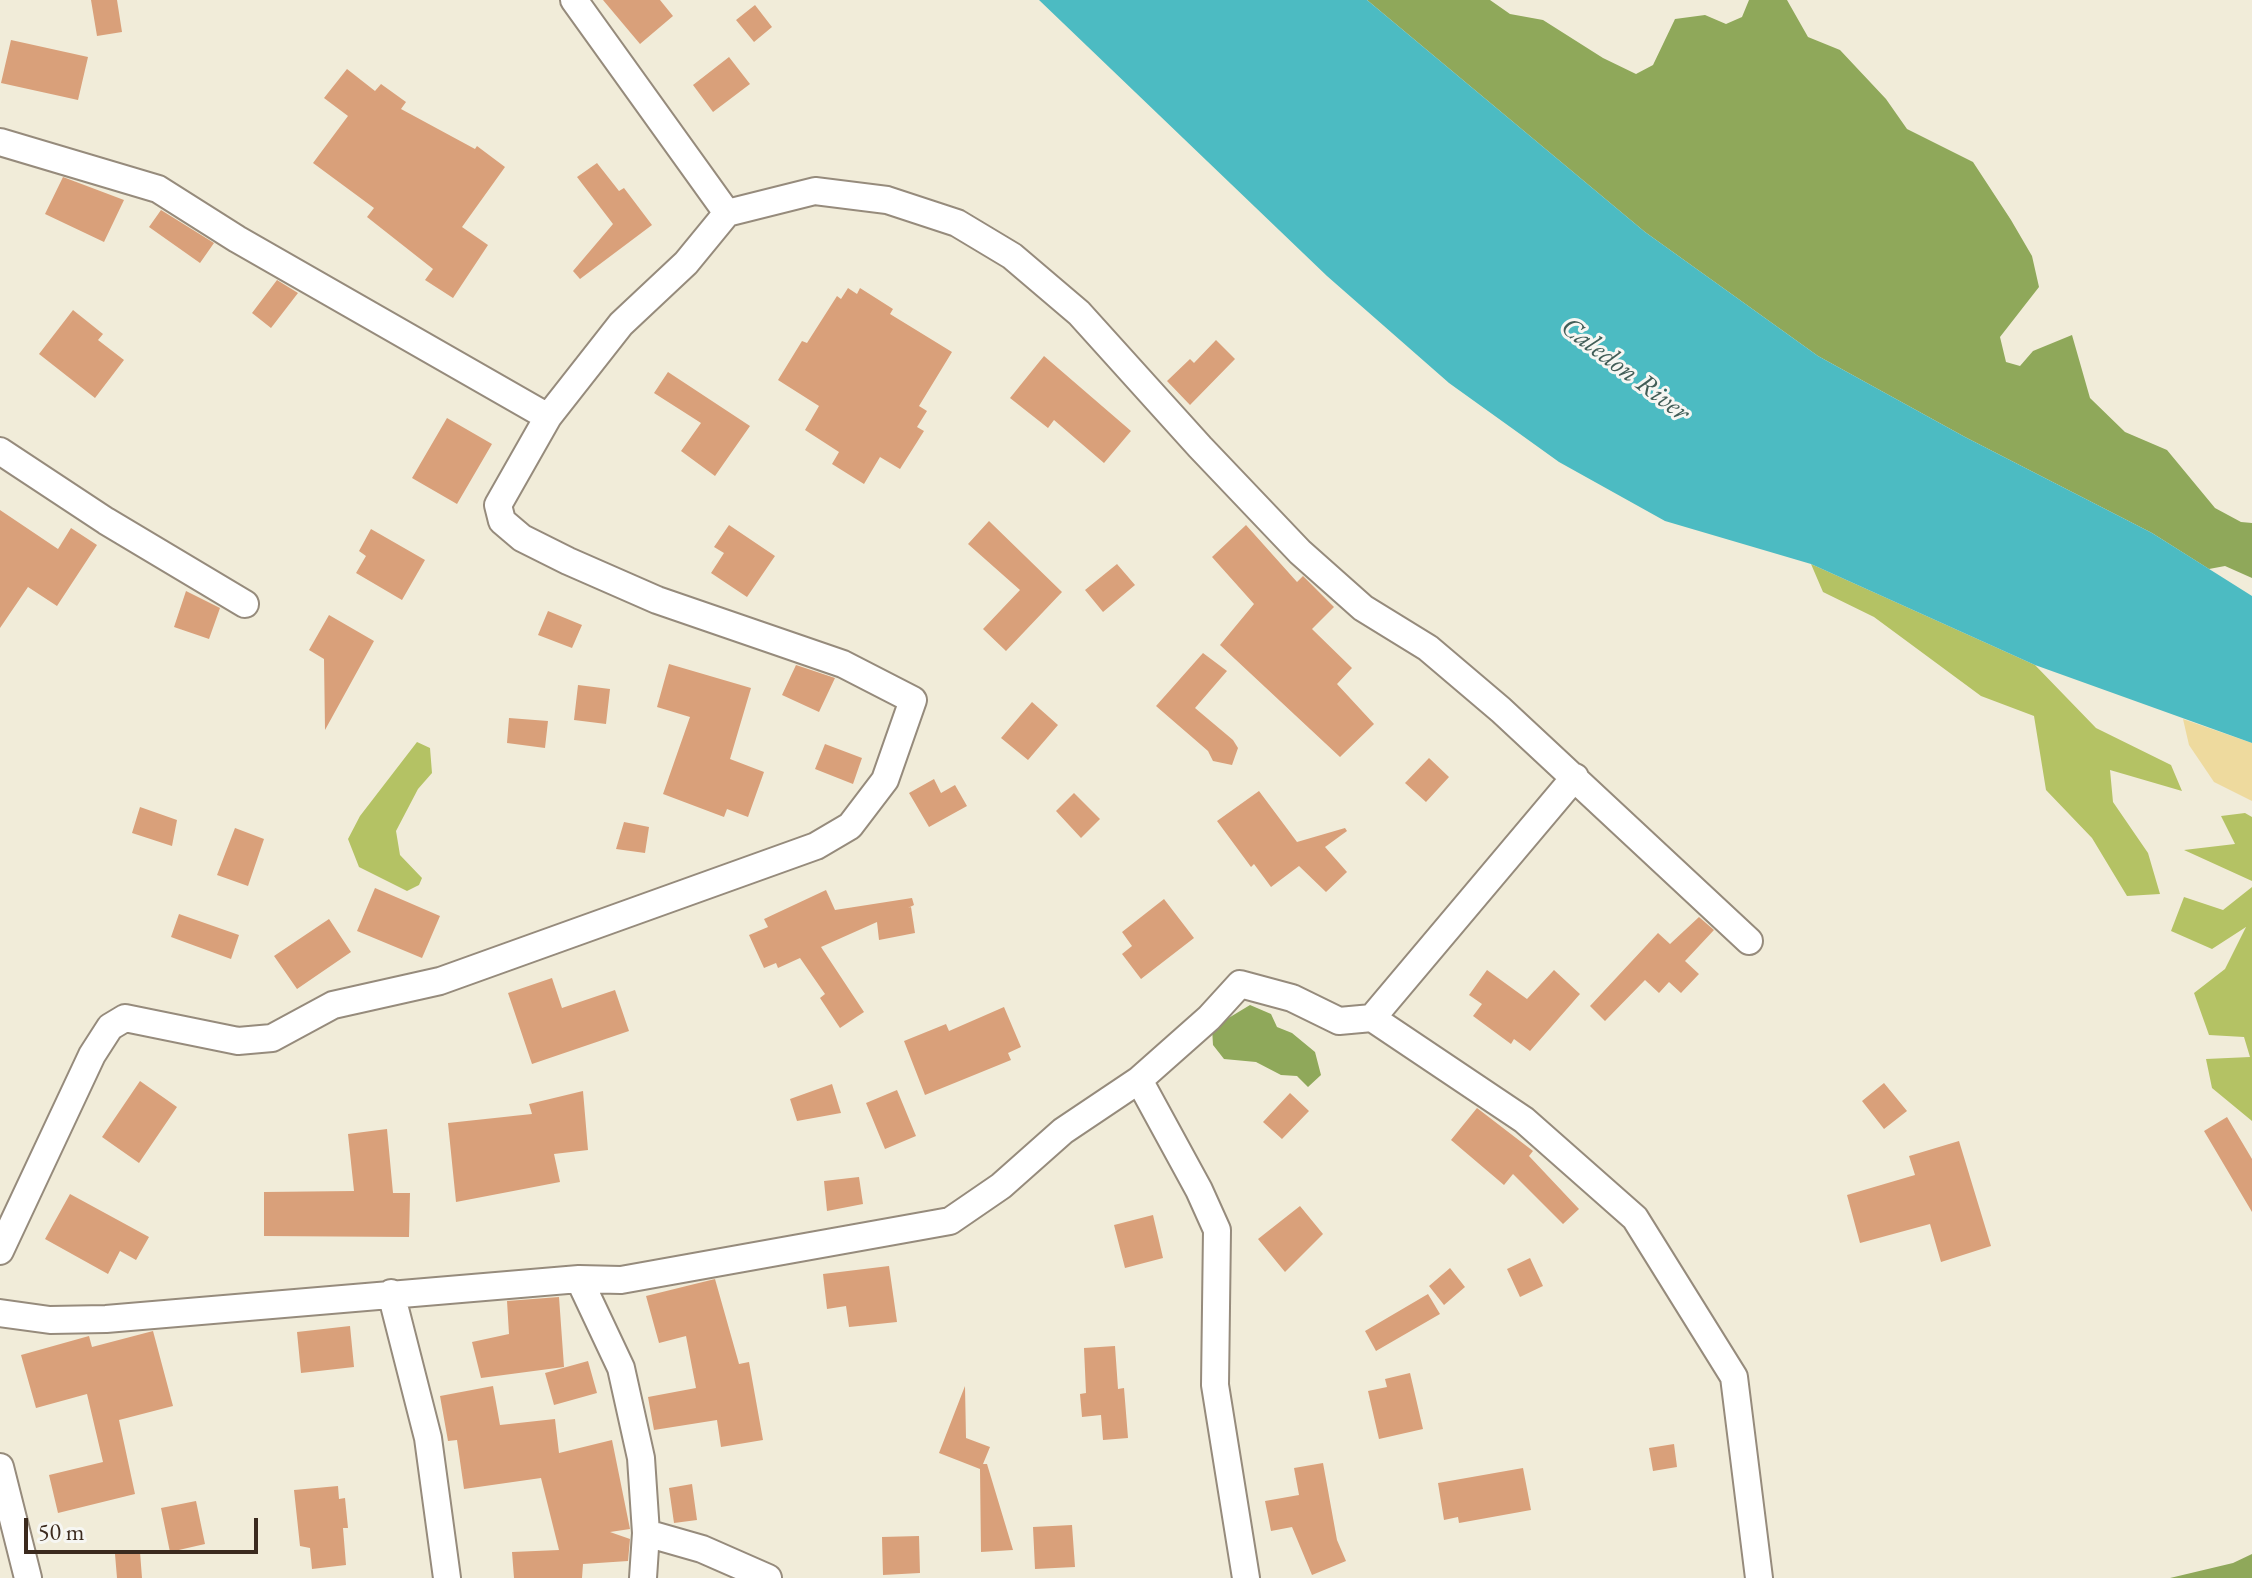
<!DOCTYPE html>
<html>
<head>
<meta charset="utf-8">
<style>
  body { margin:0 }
  #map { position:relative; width:2252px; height:1578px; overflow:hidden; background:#f1ecd9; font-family:"EB Garamond",serif }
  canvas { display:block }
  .scale { position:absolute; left:24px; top:1518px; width:234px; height:36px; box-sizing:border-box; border:4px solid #3b2a1e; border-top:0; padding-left:10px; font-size:24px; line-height:28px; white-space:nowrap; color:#3b2a1e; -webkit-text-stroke:6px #f6f6f2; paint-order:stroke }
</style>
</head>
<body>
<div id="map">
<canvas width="2252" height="1578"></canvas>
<div class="scale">50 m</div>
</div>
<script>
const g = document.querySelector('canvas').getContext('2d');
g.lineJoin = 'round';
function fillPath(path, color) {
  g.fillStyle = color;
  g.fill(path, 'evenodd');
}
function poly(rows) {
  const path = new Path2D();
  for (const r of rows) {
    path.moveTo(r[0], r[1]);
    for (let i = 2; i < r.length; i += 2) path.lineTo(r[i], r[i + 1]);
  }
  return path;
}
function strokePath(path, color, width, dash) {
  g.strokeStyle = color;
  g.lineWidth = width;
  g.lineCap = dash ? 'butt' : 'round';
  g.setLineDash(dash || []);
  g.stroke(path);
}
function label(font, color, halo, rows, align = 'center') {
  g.font = font + ' "EB Garamond",serif';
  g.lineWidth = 6;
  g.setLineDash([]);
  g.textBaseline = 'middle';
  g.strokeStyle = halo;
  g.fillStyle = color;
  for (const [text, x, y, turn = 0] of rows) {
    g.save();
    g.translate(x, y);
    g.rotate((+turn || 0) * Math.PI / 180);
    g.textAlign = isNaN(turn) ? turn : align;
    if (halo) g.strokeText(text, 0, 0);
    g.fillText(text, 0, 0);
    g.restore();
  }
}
fillPath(poly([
  [1811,564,2035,665,2096,728,2171,765,2182,791,2110,770,2113,802,2148,853,2160,894,2127,896,2092,838,2046,790,2034,716,1981,696,1874,617,1823,592],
  [417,742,430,748,432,773,418,789,396,831,400,855,422,878,419,885,407,891,359,867,348,839,360,816],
  [2245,813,2252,817,2252,881,2184,850,2235,844,2221,816],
  [2252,887,2252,1121,2212,1088,2206,1059,2250,1057,2244,1037,2209,1035,2194,993,2225,969,2246,927,2212,949,2171,931,2184,897,2223,910]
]), '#b4c264');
fillPath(poly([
  [1367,0,1490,0,1510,14,1543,20,1603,58,1636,74,1653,65,1675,19,1705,15,1726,24,1742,17,1749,0,1787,0,1808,37,1840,50,1886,99,1907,129,1973,162,2011,220,2032,256,2039,287,2000,337,2006,362,2020,366,2033,351,2072,335,2090,398,2125,432,2167,450,2215,508,2241,522,2252,523,2252,578,2225,566,2209,569,2152,533,1965,437,1818,356,1645,232],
  [1250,1005,1271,1014,1277,1027,1292,1033,1315,1052,1321,1075,1308,1087,1297,1076,1281,1075,1256,1062,1224,1059,1213,1045,1212,1028],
  [2252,1554,2252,1578,2170,1578,2233,1563]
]), '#8fa85a');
fillPath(poly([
  [2183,719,2252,743,2252,801,2214,782,2189,745]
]), '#eeda9e');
fillPath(poly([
  [1039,0,1367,0,1645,232,1818,356,1965,437,2152,533,2252,596,2252,743,2035,665,1811,564,1665,521,1559,462,1449,383,1327,276]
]), '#4cbbc2');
fillPath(poly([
  [91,0,117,0,122,32,97,36],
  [603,0,660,0,673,16,640,44],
  [755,5,772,27,754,42,736,20],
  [11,40,88,57,78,100,1,83],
  [729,57,750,84,713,112,693,85],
  [347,69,375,91,381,84,406,102,401,109,475,149,477,146,505,167,462,227,488,245,453,298,425,280,433,269,367,217,374,208,313,163,348,116,324,98],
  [597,163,619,191,624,188,652,225,580,279,573,271,613,224,577,177],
  [63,177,124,200,104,242,45,214],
  [161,210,214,243,200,263,149,227],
  [277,280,298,293,271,328,252,313],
  [848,288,857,294,860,288,893,309,890,314,952,352,919,406,927,411,917,427,924,431,900,469,880,457,864,484,832,464,839,452,805,430,819,406,778,380,802,341,807,343,837,296,841,299],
  [73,310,103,334,98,340,124,360,95,398,39,354],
  [1216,340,1235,359,1190,405,1167,381,1190,359,1194,363],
  [1044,356,1131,431,1104,463,1054,420,1048,428,1010,398],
  [668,372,750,426,715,476,681,451,701,423,654,393],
  [447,418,492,444,457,504,412,478],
  [0,510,58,549,71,528,97,545,57,606,28,587,0,628],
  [989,521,1062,592,1006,651,983,629,1020,590,968,544],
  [729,525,775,556,747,597,711,573,724,553,714,547],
  [1246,525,1297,582,1303,576,1334,607,1312,629,1352,668,1337,684,1374,724,1340,757,1220,645,1254,604,1212,557],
  [371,529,425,560,402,600,356,573,366,556,359,551],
  [1117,564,1135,585,1103,612,1085,590],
  [186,591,220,608,209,639,174,627],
  [548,611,582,625,572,648,538,635],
  [329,615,374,641,325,730,324,659,309,650],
  [1203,653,1227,671,1195,708,1233,740,1238,748,1232,765,1213,761,1208,751,1156,706],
  [669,664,751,688,730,759,764,772,748,817,727,809,724,817,663,794,690,717,657,707],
  [796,665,835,678,819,712,782,695],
  [578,685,610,689,606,724,574,720],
  [1032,702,1058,725,1028,760,1001,738],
  [509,718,548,721,545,748,507,743],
  [825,744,862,758,853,784,815,769],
  [1429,758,1449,777,1426,802,1405,783],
  [934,779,941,793,955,785,967,806,929,827,909,793],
  [1259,791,1297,842,1345,828,1347,831,1325,847,1347,872,1326,892,1299,866,1271,887,1254,864,1251,867,1217,821],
  [1074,793,1100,819,1081,838,1056,811],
  [140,807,177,820,172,846,132,833],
  [624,822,649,827,645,853,616,849],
  [235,828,264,839,248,886,217,875],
  [375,888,440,916,422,958,357,931],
  [826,890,835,910,912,898,914,905,908,908,911,907,915,933,879,940,877,922,821,947,864,1012,840,1028,820,998,825,994,800,958,778,968,776,963,764,968,749,935,768,927,764,919],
  [1164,899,1194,938,1141,979,1122,954,1132,946,1122,932],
  [179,914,239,935,231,959,171,937],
  [1699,917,1714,930,1685,961,1699,974,1681,993,1669,982,1659,993,1645,980,1605,1021,1590,1006,1658,933,1670,944],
  [329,919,351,952,297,989,274,956],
  [1487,970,1527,999,1554,970,1580,994,1530,1051,1514,1039,1511,1044,1473,1016,1482,1004,1469,995],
  [552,978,562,1008,615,990,629,1031,532,1064,508,993],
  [1004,1007,1021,1047,1008,1053,1011,1060,925,1095,904,1041,946,1024,949,1031],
  [140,1081,177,1107,139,1163,102,1137],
  [1884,1083,1907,1111,1884,1129,1862,1101],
  [832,1084,841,1113,797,1121,790,1099],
  [897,1090,916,1136,885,1149,866,1103],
  [583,1091,588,1150,554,1154,560,1182,456,1202,448,1123,532,1114,529,1104],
  [1290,1093,1309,1111,1282,1139,1263,1122],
  [1477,1108,1533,1151,1529,1156,1579,1209,1563,1224,1513,1174,1504,1185,1451,1140],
  [2227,1117,2252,1159,2252,1212,2204,1131],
  [387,1129,393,1193,410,1193,409,1237,264,1236,264,1192,354,1191,348,1134],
  [1959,1141,1991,1246,1941,1262,1930,1224,1860,1243,1847,1195,1915,1175,1909,1156],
  [859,1177,863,1204,827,1211,824,1181],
  [70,1194,149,1237,136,1260,120,1251,108,1274,45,1239],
  [1300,1206,1323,1234,1285,1272,1258,1239],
  [1153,1215,1163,1258,1125,1268,1114,1225],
  [1530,1258,1543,1286,1520,1297,1507,1269],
  [889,1266,897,1322,849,1327,846,1306,827,1309,823,1274],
  [1450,1268,1465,1287,1444,1305,1429,1286],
  [715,1279,739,1364,749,1362,763,1440,721,1447,717,1420,654,1430,648,1397,696,1388,686,1336,659,1343,646,1296],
  [1428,1294,1440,1314,1376,1351,1365,1331],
  [559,1297,564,1367,481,1378,472,1342,509,1334,507,1301],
  [350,1326,354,1367,301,1373,297,1332],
  [153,1331,173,1406,119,1420,135,1494,58,1513,49,1475,103,1462,87,1394,36,1408,21,1355,89,1336,92,1347],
  [1115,1346,1118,1389,1124,1388,1128,1438,1103,1440,1101,1415,1082,1417,1080,1394,1086,1393,1084,1348],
  [588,1361,597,1393,554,1405,545,1373],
  [1410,1373,1423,1429,1379,1439,1368,1391,1387,1387,1385,1379],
  [493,1386,500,1425,555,1419,559,1453,612,1440,630,1529,610,1532,630,1539,628,1561,583,1564,582,1578,514,1578,512,1552,559,1550,541,1478,464,1489,457,1440,448,1441,440,1396],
  [965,1386,966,1438,990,1447,983,1464,987,1464,1013,1550,981,1552,980,1469,939,1453],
  [1674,1444,1677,1467,1653,1471,1649,1448],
  [1323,1463,1337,1540,1346,1561,1312,1575,1292,1527,1271,1531,1265,1501,1299,1495,1294,1468],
  [1523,1468,1531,1510,1459,1523,1458,1517,1444,1520,1438,1483],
  [692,1484,697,1520,674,1523,669,1488],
  [338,1486,339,1499,345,1498,348,1528,343,1528,346,1565,312,1569,310,1548,300,1546,294,1490],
  [196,1501,205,1544,170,1552,161,1508],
  [1072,1525,1075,1567,1035,1569,1033,1527],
  [919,1536,920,1573,883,1575,882,1537],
  [140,1552,142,1578,117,1578,115,1554]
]), '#d9a07a');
const minor = poly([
  [574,0,727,213],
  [0,142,158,189,237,239,548,417],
  [0,451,106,521,245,604],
  [1575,777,1372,1018,1524,1120,1635,1218,1734,1377,1759,1578],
  [1139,1080,1199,1190,1217,1230,1215,1385,1246,1578],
  [0,1251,92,1055,110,1027,125,1018,238,1041,272,1038,333,1005,440,981,816,846,850,826,885,780,913,700,843,664,657,600,568,561,522,538,502,521,498,505,548,417,621,324,686,263,727,213,815,191,887,200,957,223,1012,256,1079,313,1200,447,1300,552,1363,608,1428,648,1501,710,1749,941],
  [579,1279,621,1368,641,1458,646,1533,643,1578],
  [391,1293,428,1438,447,1578],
  [0,1313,50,1320,106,1319,579,1279,621,1280,950,1221,1001,1186,1063,1131,1139,1080,1209,1018,1240,984,1292,998,1339,1021,1372,1018],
  [0,1467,28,1578],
  [646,1533,702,1549,768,1578]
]);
strokePath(minor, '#968b7c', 30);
strokePath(minor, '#fff', 26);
label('italic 28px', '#415d57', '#f6f6f2', [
  ["Caledon River",1625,370,37]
]);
</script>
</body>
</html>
